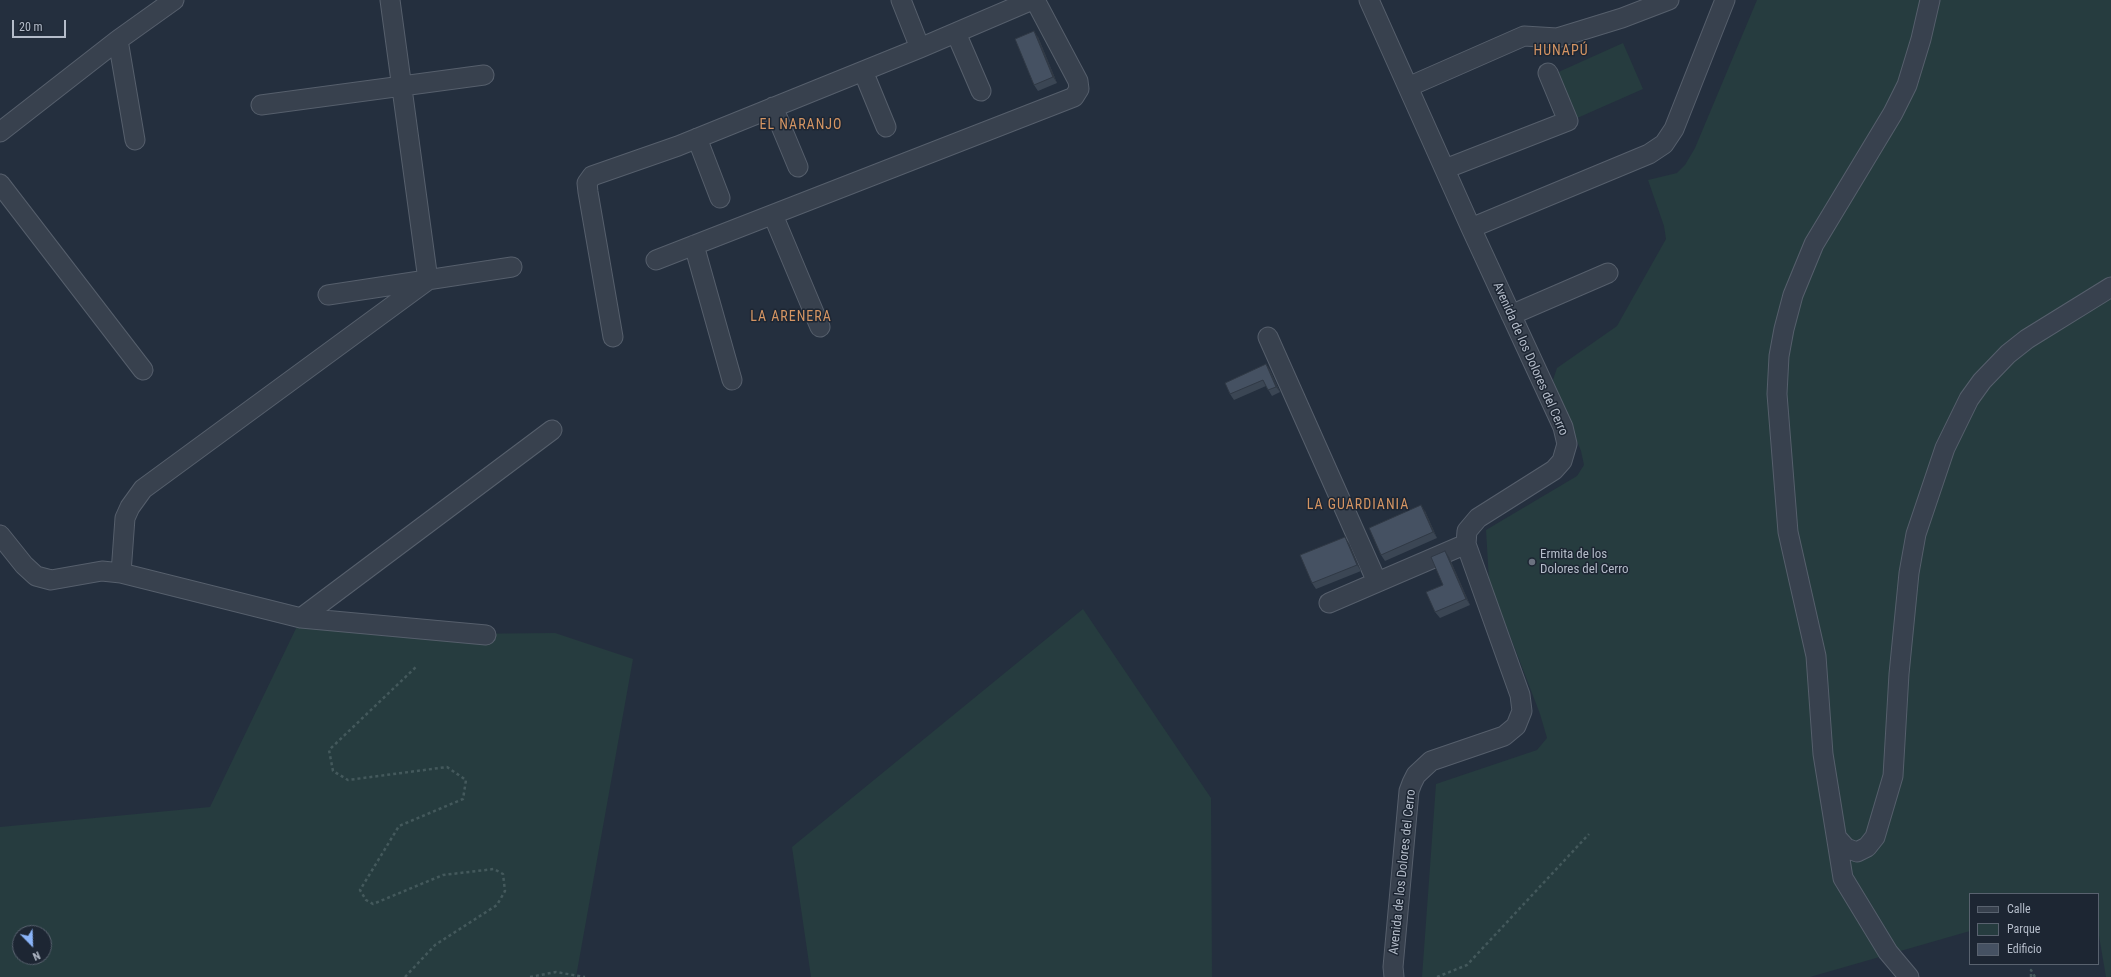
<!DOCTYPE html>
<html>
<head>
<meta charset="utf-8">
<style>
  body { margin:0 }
  #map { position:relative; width:2111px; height:977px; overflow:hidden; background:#242f3e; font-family:"Roboto Condensed",sans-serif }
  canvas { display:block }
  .legend { position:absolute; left:1969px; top:893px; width:130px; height:72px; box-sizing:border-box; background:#1d2633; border:1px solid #59626f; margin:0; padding:5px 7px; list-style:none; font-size:12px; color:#b4bcc9 }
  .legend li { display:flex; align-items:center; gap:8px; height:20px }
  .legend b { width:20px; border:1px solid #59626f }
  .north { position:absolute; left:12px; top:925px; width:40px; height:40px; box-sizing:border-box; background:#1d2633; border:1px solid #59626f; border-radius:50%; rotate:157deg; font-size:11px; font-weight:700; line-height:16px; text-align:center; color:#b4bcc9 }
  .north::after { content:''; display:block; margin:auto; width:14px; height:18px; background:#8ab4f8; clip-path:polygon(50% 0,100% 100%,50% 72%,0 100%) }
  .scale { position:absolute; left:12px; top:20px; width:54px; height:18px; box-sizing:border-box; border:2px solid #b4bcc9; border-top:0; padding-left:5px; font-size:12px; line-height:14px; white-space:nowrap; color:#b4bcc9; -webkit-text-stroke:3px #1d2633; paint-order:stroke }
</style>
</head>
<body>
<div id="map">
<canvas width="2111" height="977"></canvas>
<ul class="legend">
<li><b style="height:5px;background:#38414e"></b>Calle</li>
<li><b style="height:11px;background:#263c3f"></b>Parque</li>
<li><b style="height:11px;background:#455162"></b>Edificio</li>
</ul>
<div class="north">N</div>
<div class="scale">20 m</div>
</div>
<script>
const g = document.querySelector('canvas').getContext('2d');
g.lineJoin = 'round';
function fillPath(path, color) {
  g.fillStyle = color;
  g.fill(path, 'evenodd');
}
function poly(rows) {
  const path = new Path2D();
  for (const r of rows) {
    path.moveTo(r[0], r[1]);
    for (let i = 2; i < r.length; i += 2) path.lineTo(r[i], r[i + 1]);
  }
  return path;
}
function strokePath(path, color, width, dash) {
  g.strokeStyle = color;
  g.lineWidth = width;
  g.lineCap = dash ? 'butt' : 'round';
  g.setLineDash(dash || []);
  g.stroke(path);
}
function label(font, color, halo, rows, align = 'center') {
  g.font = font + ' "Roboto Condensed",sans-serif';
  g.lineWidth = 3;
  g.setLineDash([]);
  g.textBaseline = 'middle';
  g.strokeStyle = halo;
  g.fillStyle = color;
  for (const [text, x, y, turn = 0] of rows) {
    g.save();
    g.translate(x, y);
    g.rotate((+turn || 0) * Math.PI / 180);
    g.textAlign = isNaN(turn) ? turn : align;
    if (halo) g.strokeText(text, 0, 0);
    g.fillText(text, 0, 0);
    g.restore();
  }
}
fillPath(poly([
  [1757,0,2111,0,2111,977,2106,977,2098,930,2098,894,1970,894,1970,931,1810,977,1422,977,1436,784,1537,750,1547,738,1540,714,1489,581,1486,530,1577,476,1584,465,1581,451,1553,380,1557,368,1617,326,1666,239,1664,226,1648,180,1677,173,1685,165,1695,148],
  [1623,43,1643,89,1575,119,1554,74],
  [1083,609,1211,798,1212,977,811,977,792,847],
  [301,618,454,634,555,633,633,659,576,977,0,977,0,827,210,807],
  [20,933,44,933,44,957,20,957]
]), '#263c3f');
const minor = poly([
  [901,0,920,48],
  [1369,0,1471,228,1563,427,1567,444,1562,461,1554,470,1478,518,1467,531,1466,544,1520,695,1522,711,1516,726,1504,736,1431,761,1416,775,1412,783,1409,791,1393,967,1394,977],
  [956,33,981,91],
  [118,40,135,140],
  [863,71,886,127],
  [1408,87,1524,36,1557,38,1622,18,1669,0],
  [261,105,484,75],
  [773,107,798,167],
  [0,132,118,40,174,0],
  [697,138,720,198],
  [1445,169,1568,121,1548,73],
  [0,184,143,370],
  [773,215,820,327],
  [1471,228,1649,154,1664,144,1674,129,1725,0],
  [694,245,732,380],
  [656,260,1074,97,1079,89,1078,81,1035,0],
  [328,295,512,267],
  [1511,315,1608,273],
  [613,337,588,192,587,183,592,176,678,146,920,48,1032,0],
  [1268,337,1377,582],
  [0,535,24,565,36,576,51,580,102,571,121,573,301,618,486,635],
  [121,573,125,518,130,507,143,489,428,280,390,0],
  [1329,603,1466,544],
  [301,618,552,430],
  [1838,839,1846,848,1857,852,1867,847,1875,837,1893,776,1899,674,1909,573,1916,534,1945,448,1969,399,1982,381,2008,354,2027,339,2111,287],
  [1909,977,1888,952,1843,878,1823,754,1816,656,1788,532,1777,394,1779,356,1784,329,1793,295,1814,244,1893,113,1907,85,1921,39,1930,0]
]);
strokePath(minor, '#565f6c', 21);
strokePath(poly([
  [405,977,435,945,497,905,505,891,503,874,494,869,443,875,373,904,366,900,360,890,399,826,463,799,466,780,447,767,348,780,333,771,329,750,417,666],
  [530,977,556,972,585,977],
  [1437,977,1467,965,1589,834],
  [2031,977,2031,970,2035,977]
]), '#44595c', 2.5, [3, 3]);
strokePath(minor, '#38414e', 19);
fillPath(poly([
  [1038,37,1057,83,1038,91,1034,85],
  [1266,364,1270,370,1280,392,1272,396,1266,386,1234,400,1230,394],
  [1425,511,1437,538,1385,561,1381,555],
  [1349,543,1361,571,1316,589,1312,583],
  [1449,557,1470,605,1440,618,1435,612,1443,585]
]), '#3b4654');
fillPath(poly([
  [1034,31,1038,37,1057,83,1053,77],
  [1266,364,1270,370,1280,392,1276,387],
  [1421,505,1425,511,1437,538,1433,532],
  [1345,537,1349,543,1361,571,1357,565],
  [1445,551,1449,557,1470,605,1466,599]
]), '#303945');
const building = poly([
  [1034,31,1053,77,1034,85,1015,39,1034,31],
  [1266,364,1276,387,1268,390,1263,380,1230,394,1225,383,1266,364],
  [1421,505,1433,532,1381,555,1369,528,1421,505],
  [1345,537,1357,565,1312,583,1300,555,1345,537],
  [1445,551,1466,599,1435,612,1426,592,1443,585,1431,557,1445,551]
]);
fillPath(building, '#455162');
strokePath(building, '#303945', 1);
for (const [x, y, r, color] of [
  [1532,562,4,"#6b7280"]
]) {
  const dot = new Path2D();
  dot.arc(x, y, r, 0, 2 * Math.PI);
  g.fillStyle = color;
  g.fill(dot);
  strokePath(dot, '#1d2633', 1.5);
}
label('13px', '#b4bcc9', '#1d2633', [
  ["Avenida de los Dolores del Cerro",1530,359,66],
  ["Avenida de los Dolores del Cerro",1403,872,-84]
]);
label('13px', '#b4bcc9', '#1d2633', [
  ["Ermita de los",1540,555],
  ["Dolores del Cerro",1540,570]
], 'left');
g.letterSpacing = '1px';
label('14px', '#d59563', '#1d2633', [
  ["HUNAPÚ",1561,51],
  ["EL NARANJO",801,125],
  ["LA ARENERA",791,317],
  ["LA GUARDIANIA",1358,505]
]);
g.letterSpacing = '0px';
</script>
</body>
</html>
